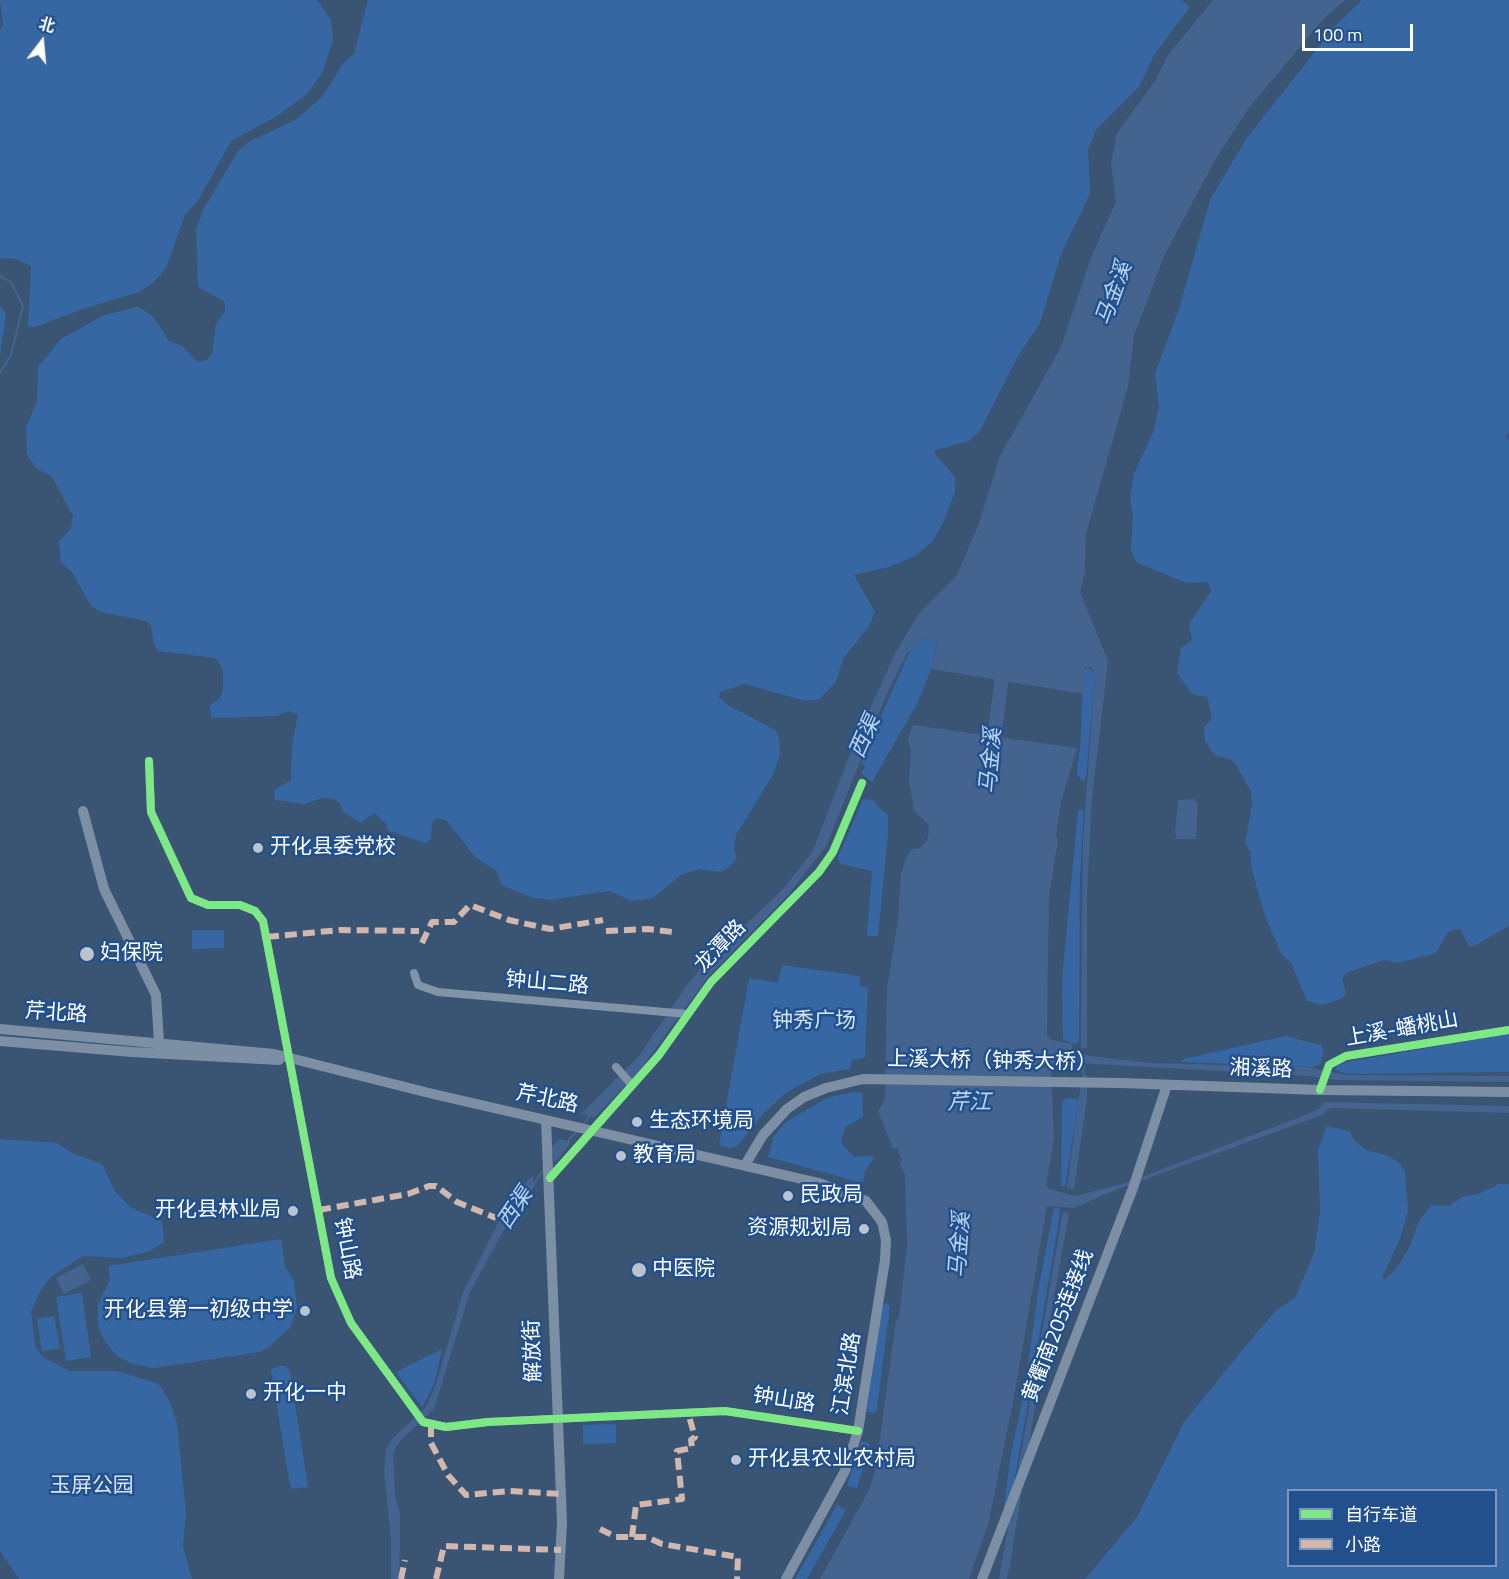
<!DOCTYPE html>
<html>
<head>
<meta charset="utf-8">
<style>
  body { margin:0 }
  #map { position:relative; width:1509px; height:1579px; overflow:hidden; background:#3a5474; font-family:"Titillium Web","Noto Sans SC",sans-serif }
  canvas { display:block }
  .legend { position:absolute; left:1287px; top:1489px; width:210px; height:78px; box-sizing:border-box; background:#21508d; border:2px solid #7a96bb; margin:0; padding:8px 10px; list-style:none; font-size:18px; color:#fff }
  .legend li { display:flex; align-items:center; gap:12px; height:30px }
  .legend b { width:30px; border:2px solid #7a96bb }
  .north { position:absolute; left:12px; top:12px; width:60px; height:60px; -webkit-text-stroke:4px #21508d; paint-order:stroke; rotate:16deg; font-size:16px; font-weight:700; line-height:24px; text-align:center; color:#fff }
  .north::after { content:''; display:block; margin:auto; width:21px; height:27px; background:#fff; clip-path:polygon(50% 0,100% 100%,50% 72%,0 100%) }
  .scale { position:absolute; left:1302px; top:24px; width:111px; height:27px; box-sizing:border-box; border:3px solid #fff; border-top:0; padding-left:8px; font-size:18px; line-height:21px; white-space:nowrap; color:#fff; -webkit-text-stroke:4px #21508d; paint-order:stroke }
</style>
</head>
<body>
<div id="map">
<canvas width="1509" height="1579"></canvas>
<ul class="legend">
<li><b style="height:8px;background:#7ce984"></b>自行车道</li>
<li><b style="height:8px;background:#d1b7ad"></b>小路</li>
</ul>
<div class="north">北</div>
<div class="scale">100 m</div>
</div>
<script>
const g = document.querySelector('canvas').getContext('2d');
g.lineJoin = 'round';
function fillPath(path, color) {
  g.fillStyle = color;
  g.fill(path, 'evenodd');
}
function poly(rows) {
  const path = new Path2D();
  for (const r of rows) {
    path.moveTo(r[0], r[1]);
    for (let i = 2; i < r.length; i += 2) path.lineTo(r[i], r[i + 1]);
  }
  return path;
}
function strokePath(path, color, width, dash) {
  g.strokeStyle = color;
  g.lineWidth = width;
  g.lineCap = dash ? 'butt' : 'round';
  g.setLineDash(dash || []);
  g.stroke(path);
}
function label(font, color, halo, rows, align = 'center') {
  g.font = font + ' "Titillium Web","Noto Sans SC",sans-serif';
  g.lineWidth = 5;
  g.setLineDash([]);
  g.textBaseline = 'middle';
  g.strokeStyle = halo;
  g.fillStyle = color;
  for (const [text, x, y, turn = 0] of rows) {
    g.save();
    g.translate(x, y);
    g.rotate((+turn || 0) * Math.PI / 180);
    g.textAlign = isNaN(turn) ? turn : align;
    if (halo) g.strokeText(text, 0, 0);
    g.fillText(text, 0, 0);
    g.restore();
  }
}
fillPath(poly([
  [0,0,317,0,331,20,333,40,323,71,308,93,279,115,231,141,199,199,185,215,166,268,154,282,139,292,86,308,35,327,28,326,31,266,15,259,0,258,0,30,3,25],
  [368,0,1181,0,1190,7,1154,55,1139,87,1096,130,1088,150,1090,194,1061,254,1040,323,1018,356,980,431,969,441,936,450,935,454,955,477,955,491,945,519,933,541,915,556,889,567,854,575,875,612,869,626,843,659,837,680,820,699,805,701,745,684,720,692,719,697,728,705,775,730,779,738,780,754,774,773,736,835,734,848,737,859,727,869,720,872,699,869,681,875,653,898,632,901,609,891,551,900,533,898,501,885,497,871,476,858,446,820,436,818,432,822,431,839,425,843,387,830,387,824,374,813,361,823,343,812,340,803,333,799,322,798,304,804,275,800,274,790,291,780,292,744,298,715,289,711,277,716,212,718,209,706,220,698,223,690,223,669,215,658,158,651,154,644,151,626,147,621,101,612,91,606,72,572,61,562,59,542,71,528,73,516,52,477,35,467,27,454,26,427,37,402,38,367,61,339,104,315,138,307,152,315,169,341,182,346,198,362,207,360,212,353,216,324,225,311,225,302,198,287,196,230,203,210,238,151,247,143,297,119,322,97,344,62,354,54],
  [1362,0,1509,0,1509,432,1506,437,1509,440,1509,926,1472,947,1469,946,1460,929,1455,929,1447,933,1436,953,1398,963,1384,960,1346,973,1342,979,1346,992,1343,998,1323,1005,1307,1001,1291,963,1281,953,1265,916,1252,870,1250,852,1245,843,1252,804,1251,791,1236,765,1230,759,1216,756,1211,751,1205,740,1204,728,1212,718,1207,697,1192,694,1177,673,1181,648,1192,640,1189,624,1211,591,1208,582,1186,583,1136,562,1131,551,1133,517,1130,497,1134,474,1154,430,1159,407,1155,374,1179,309,1210,200,1246,139,1336,25],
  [0,305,6,314,0,355],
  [925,637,937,642,931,669,918,702,872,782,861,773,865,766,861,763,911,648],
  [1088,667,1095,675,1086,778,1083,782,1077,774,1081,737,1083,671],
  [863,799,873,800,881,810,887,813,888,819,888,835,878,936,867,936,872,871,840,864,838,857],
  [1082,809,1084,810,1080,878,1079,1041,1076,1044,1063,1040,1062,980,1078,811],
  [192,930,224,930,224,948,192,949],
  [782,965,860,976,860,986,868,988,865,1058,852,1060,850,1069,820,1074,786,1093,764,1113,737,1146,730,1148,719,1145,749,978,778,983],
  [1509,1034,1509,1072,1348,1074,1335,1070,1338,1065,1347,1062],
  [1285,1036,1321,1045,1324,1051,1320,1064,1314,1067,1181,1062,1184,1059],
  [853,1092,862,1093,863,1117,845,1127,841,1143,854,1157,871,1156,874,1158,865,1171,863,1183,768,1157,774,1136,786,1122,827,1098],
  [1068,1098,1079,1099,1065,1186,1061,1186,1062,1101],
  [1327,1126,1349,1131,1354,1140,1365,1150,1386,1155,1398,1162,1405,1171,1408,1211,1400,1239,1382,1278,1385,1280,1397,1268,1410,1246,1418,1223,1431,1205,1449,1206,1462,1197,1478,1194,1499,1184,1509,1184,1509,1579,1085,1579,1137,1517,1184,1422,1258,1331,1277,1310,1295,1298,1314,1253,1320,1212,1318,1150],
  [1496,1490,1496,1566,1288,1566,1288,1490],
  [0,1139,57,1143,74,1154,102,1164,115,1191,130,1207,162,1221,164,1242,150,1251,122,1258,83,1256,51,1277,40,1291,31,1312,35,1346,43,1357,70,1371,117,1371,159,1384,171,1404,177,1424,186,1513,183,1546,192,1579,19,1579,0,1551],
  [1054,1208,1060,1209,1058,1226,1014,1484,1007,1507,1004,1507,1010,1459,1025,1387,1039,1285],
  [281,1239,285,1266,294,1281,297,1307,290,1328,270,1346,260,1352,154,1368,133,1364,117,1356,104,1340,98,1325,98,1305,110,1279,108,1266],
  [82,1293,91,1357,66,1361,56,1297],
  [887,1303,890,1307,877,1408,875,1413,867,1412,882,1305],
  [54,1316,60,1348,42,1351,37,1319],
  [442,1349,435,1382,422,1407,396,1372],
  [279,1366,286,1366,290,1372,308,1487,293,1489,290,1486,271,1370],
  [616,1424,616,1443,583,1444,583,1425],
  [861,1442,868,1442,870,1445,857,1488,847,1486],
  [837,1505,846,1510,807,1579,795,1579]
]), '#3667a3');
fillPath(poly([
  [1213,0,1346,0,1326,16,1248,109,1215,160,1164,256,1134,335,1128,386,1086,534,1085,572,1080,592,1108,661,1092,799,1087,893,1087,1048,1081,1048,1083,841,1095,675,1091,667,1084,668,1084,694,931,669,937,642,925,637,907,653,886,695,827,845,789,894,708,977,640,1070,594,1118,581,1114,639,1056,689,982,706,962,783,889,813,851,851,751,894,656,919,613,957,575,978,526,1000,456,1061,347,1092,255,1116,202,1111,164,1117,133,1155,81,1168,55],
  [913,725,1077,748,1061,802,1056,835,1058,841,1049,895,1047,1035,1052,1040,1072,1044,1072,1050,1090,1056,1150,1063,1307,1067,1346,1075,1509,1076,1509,1082,1337,1080,1308,1076,1078,1063,1051,1068,1054,1139,1046,1186,1049,1189,1075,1196,1123,1184,1303,1116,1319,1109,1324,1102,1509,1106,1509,1113,1331,1108,1322,1115,1113,1191,1074,1208,1047,1206,1013,1402,989,1521,969,1579,820,1579,869,1490,876,1468,896,1320,899,1318,907,1244,905,1174,899,1162,902,1160,897,1148,893,1149,878,1111,885,1099,887,990,898,918,901,874,907,856,912,849,920,848,927,840,929,830,928,824,914,811,909,781,911,750,908,740],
  [1195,799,1198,805,1196,839,1177,839,1175,833,1178,800],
  [1082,1075,1087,1075,1087,1098,1074,1189,1067,1187],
  [559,1139,571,1142,555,1163,551,1148],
  [532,1175,535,1185,504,1230,470,1292,434,1409,399,1442,393,1453,395,1496,400,1513,400,1551,399,1579,391,1579,391,1539,384,1472,386,1449,392,1439,426,1407,436,1384,463,1292,503,1213],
  [1063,1212,1069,1213,1040,1375,1010,1565,1007,1579,999,1579],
  [83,1264,91,1280,64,1294,56,1278]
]), '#44648f');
strokePath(poly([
  [0,276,11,282,23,306,11,355,0,373],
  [1083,1078,1084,1063],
  [582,1125,590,1116],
  [566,1143,576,1132],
  [532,1186,543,1171]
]), '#44648f', 2);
strokePath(poly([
  [992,753,1004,662]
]), '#44648f', 14);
strokePath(poly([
  [149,761,151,812,191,898,208,905,240,905,255,911,263,921,331,1278,351,1323,423,1422,446,1427,488,1422,725,1411,858,1431],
  [414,973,418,985,438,992,687,1014],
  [616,1067,632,1085],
  [1320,1090,1329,1065,1346,1056,1509,1030],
  [550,1178,659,1055,711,982,819,872,833,852,862,783]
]), '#8194a8', 8);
strokePath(poly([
  [83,811,104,889,156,995,159,1042],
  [0,1029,274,1054,429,1093,819,1183,866,1201,882,1222,886,1240,885,1260,858,1431,845,1471,786,1579],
  [0,1041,132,1052,279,1060],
  [546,1120,562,1522,559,1579],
  [745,1165,763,1135,787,1109,804,1097,826,1088,863,1079,1120,1083,1320,1090,1509,1092],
  [982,1579,1133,1188,1167,1085]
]), '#7d8fa4', 10);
strokePath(poly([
  [606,931,648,929,673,932],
  [267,937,340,930,419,931],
  [422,943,432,922,454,922,470,905,509,920,550,929,603,920],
  [319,1210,408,1194,429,1186,436,1186,457,1202,496,1218],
  [431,1425,431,1443,448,1475,466,1495,510,1491,561,1494],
  [600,1529,616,1537,647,1537,662,1544,738,1557,737,1579],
  [632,1537,636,1505,682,1499,677,1451,692,1448,691,1440,695,1437,688,1413],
  [401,1579,405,1560],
  [436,1579,444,1546,561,1550]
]), '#d1b7ad', 6, [12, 6]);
strokePath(poly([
  [149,761,151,812,191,898,208,905,240,905,255,911,263,921,331,1278,351,1323,423,1422,446,1427,488,1422,725,1411,858,1431],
  [1320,1090,1329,1065,1346,1056,1509,1030],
  [550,1178,659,1055,711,982,819,872,833,852,862,783]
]), '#7ce984', 8);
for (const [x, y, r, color] of [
  [258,848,6,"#bac3ce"],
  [87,954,8,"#bac3ce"],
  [637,1122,6,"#bac3ce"],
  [621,1156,6,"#bac3ce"],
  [788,1196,6,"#bac3ce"],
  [293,1211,6,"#bac3ce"],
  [864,1229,6,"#bac3ce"],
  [639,1270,8,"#bac3ce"],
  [305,1311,6,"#bac3ce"],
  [251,1394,6,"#bac3ce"],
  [736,1460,6,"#bac3ce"]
]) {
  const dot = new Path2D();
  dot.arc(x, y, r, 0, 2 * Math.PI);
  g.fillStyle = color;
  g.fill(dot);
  strokePath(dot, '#21508d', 2);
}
label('21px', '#fff', '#21508d', [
  ["开化县委党校",270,848],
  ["妇保院",100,954],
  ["生态环境局",649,1122],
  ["教育局",633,1156],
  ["民政局",800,1196],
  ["开化县林业局",281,1211,"right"],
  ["资源规划局",852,1229,"right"],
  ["中医院",652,1270],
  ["开化县第一初级中学",293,1311,"right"],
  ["开化一中",263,1394],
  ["开化县农业农村局",748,1460]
], 'left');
label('21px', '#fff', '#21508d', [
  ["龙潭路",721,947,-46],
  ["钟山二路",547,984,5],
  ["芹北路",56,1014,4],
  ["上溪-蟠桃山",1402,1030,-10],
  ["上溪大桥（钟秀大桥）",992,1062,1],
  ["湘溪路",1261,1070,2],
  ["芹北路",547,1100,12],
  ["钟山路",346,1249,79],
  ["黄衢南205连接线",1059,1326,-69],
  ["解放街",534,1351,-92],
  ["江滨北路",848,1374,-81],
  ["钟山路",784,1401,9]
]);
label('21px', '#d4e5f9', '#21508d', [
  ["钟秀广场",814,1022],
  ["玉屏公园",92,1487]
]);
label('italic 22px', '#bbd5f3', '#21508d', [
  ["马金溪",1115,294,-70],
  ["西渠",866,737,-66],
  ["马金溪",992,761,-85],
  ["芹江",969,1104],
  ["西渠",516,1209,-56],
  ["马金溪",961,1245,-86]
]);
</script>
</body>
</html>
